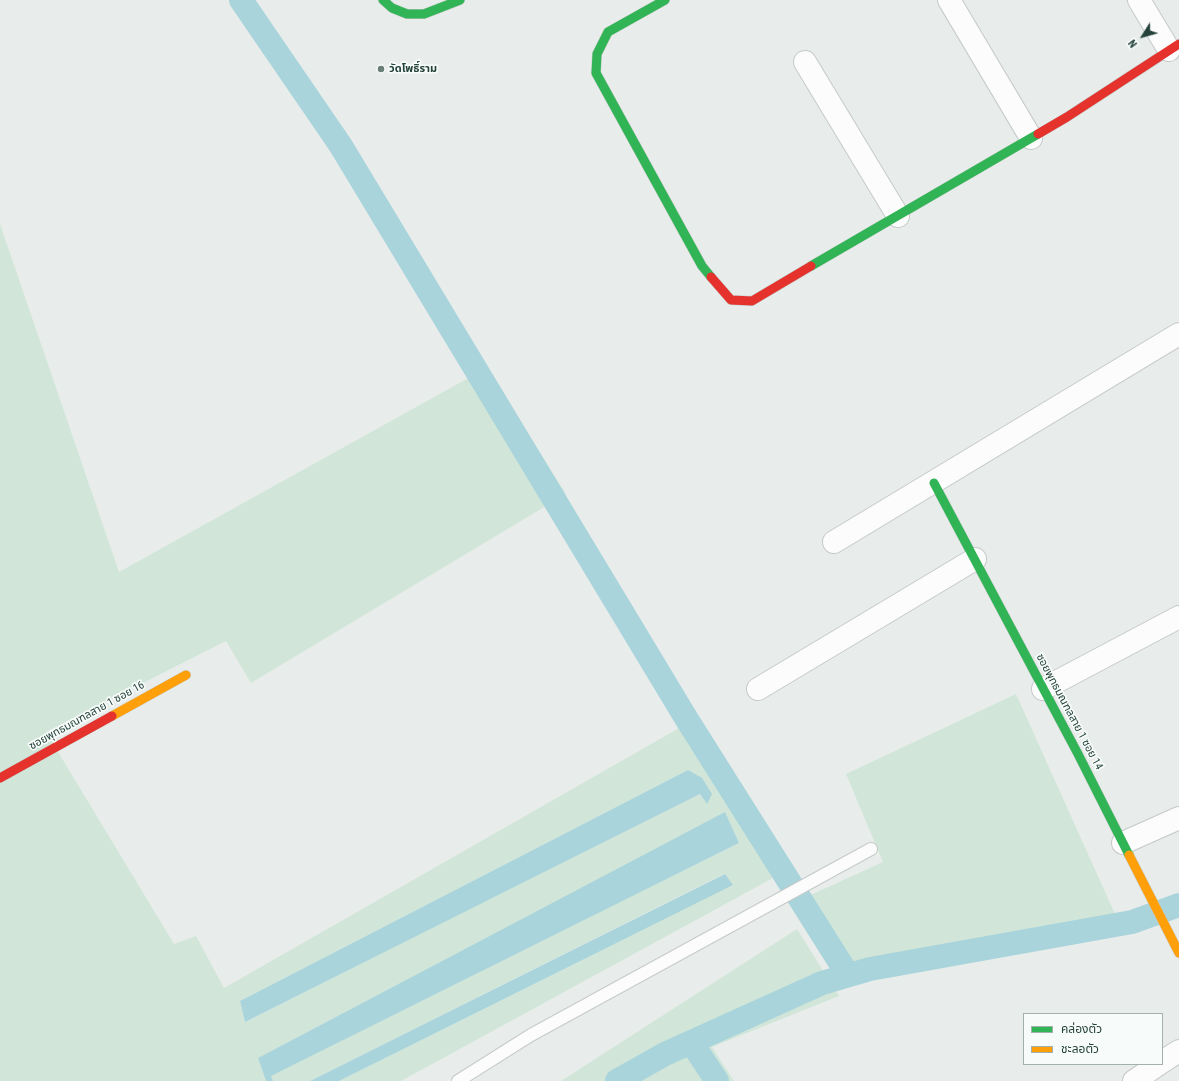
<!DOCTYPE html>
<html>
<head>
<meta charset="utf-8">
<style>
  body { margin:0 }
  #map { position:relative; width:1179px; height:1081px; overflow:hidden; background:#e8edeb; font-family:"Roboto Condensed","Noto Sans Thai",sans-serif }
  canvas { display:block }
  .legend { position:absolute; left:1023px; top:1013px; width:140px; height:52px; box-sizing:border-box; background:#f7fbf9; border:1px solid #a3b1ad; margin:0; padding:5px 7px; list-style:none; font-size:12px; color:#24423a }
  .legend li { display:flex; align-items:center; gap:8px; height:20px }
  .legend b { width:20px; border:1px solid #a3b1ad }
  .north { position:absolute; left:1123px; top:16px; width:40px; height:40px; -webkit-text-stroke:3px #f7fbf9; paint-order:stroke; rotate:233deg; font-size:11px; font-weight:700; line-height:16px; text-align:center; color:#24423a }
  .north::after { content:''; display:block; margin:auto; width:14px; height:18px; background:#24423a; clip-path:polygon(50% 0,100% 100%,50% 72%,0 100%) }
</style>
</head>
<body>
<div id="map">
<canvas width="1179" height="1081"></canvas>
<ul class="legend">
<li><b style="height:5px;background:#30b455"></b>คล่องตัว</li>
<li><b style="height:5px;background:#ff9f0a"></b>ชะลอตัว</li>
</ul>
<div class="north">N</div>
</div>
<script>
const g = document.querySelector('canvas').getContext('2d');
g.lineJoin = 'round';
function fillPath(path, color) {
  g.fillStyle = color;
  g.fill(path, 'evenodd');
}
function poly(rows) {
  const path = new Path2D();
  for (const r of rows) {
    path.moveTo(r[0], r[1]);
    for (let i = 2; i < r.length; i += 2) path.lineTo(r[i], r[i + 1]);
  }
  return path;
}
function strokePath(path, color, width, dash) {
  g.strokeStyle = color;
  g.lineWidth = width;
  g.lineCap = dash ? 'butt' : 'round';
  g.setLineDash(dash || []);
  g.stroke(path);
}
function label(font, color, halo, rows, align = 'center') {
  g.font = font + ' "Roboto Condensed","Noto Sans Thai",sans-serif';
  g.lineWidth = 3.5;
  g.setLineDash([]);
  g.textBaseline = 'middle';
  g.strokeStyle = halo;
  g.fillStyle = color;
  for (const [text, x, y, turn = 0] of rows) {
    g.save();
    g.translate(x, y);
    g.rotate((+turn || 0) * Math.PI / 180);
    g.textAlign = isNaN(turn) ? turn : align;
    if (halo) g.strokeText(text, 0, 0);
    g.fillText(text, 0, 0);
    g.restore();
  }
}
fillPath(poly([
  [0,224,119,572,463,381,487,370,566,494,251,683,226,641,46,732,174,944,196,936,224,988,681,727,773,878,401,1081,339,1081,732,885,724,874,310,1081,273,1081,270,1076,739,843,725,813,258,1058,266,1081,0,1081],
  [688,770,707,804,700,794,245,1022,240,1001],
  [1016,694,1115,914,849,966,804,898,883,862,846,774],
  [797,929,839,996,712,1047,734,1081,561,1081]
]), '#d1e6d8');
fillPath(poly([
  [688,770,702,778,712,794,707,804,700,794,245,1022,240,1001],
  [725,812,739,843,271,1076,273,1081,266,1081,258,1058],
  [725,874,733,885,339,1081,310,1081]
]), '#a9d4db');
strokePath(poly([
  [241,0,341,146,686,718,848,975],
  [691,1042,717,1081],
  [617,1081,665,1054,822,983,870,969,1132,922,1179,905]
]), '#a9d4db', 24);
const lane = poly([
  [458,1081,531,1035,871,849]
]);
const street = poly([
  [949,0,1031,138],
  [1139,0,1169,50],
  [805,62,898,216],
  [834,542,1179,334],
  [758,689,975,559],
  [1043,689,1179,617],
  [1123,843,1179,818],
  [1162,1062,1179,1051],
  [1134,1081,1159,1064]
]);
const fast = poly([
  [383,0,392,8,407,14,424,14,460,0],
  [665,0,608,32,597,54,596,73,702,266,711,277],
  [811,266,1038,134],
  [934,483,1078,754,1129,855]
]);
const slow = poly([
  [112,716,186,675],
  [1129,855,1179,953]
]);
const jam = poly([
  [1038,134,1067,117,1179,44],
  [711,277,731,300,752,301,811,266],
  [0,778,112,716]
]);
strokePath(lane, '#c5cac8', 14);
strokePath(street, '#c5cac8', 24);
strokePath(fast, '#c3cbc8', 10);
strokePath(slow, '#c3cbc8', 10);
strokePath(jam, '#c3cbc8', 10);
strokePath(lane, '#fcfcfc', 12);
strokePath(street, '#fcfcfc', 22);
strokePath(fast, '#30b455', 9);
strokePath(slow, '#ff9f0a', 9);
strokePath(jam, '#e5322d', 9);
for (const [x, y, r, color] of [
  [381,69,4,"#697e78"]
]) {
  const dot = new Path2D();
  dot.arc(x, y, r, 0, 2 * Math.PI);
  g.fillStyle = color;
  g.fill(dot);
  strokePath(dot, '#f7fbf9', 1.5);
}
label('bold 11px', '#24423a', '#f7fbf9', [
  ["วัดโพธิ์ราม",389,69]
], 'left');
label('11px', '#24423a', '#f7fbf9', [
  ["ซอยพุทธมณฑลสาย 1 ซอย 14",1069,712,62],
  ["ซอยพุทธมณฑลสาย 1 ซอย 16",87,716,-29]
]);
</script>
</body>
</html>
